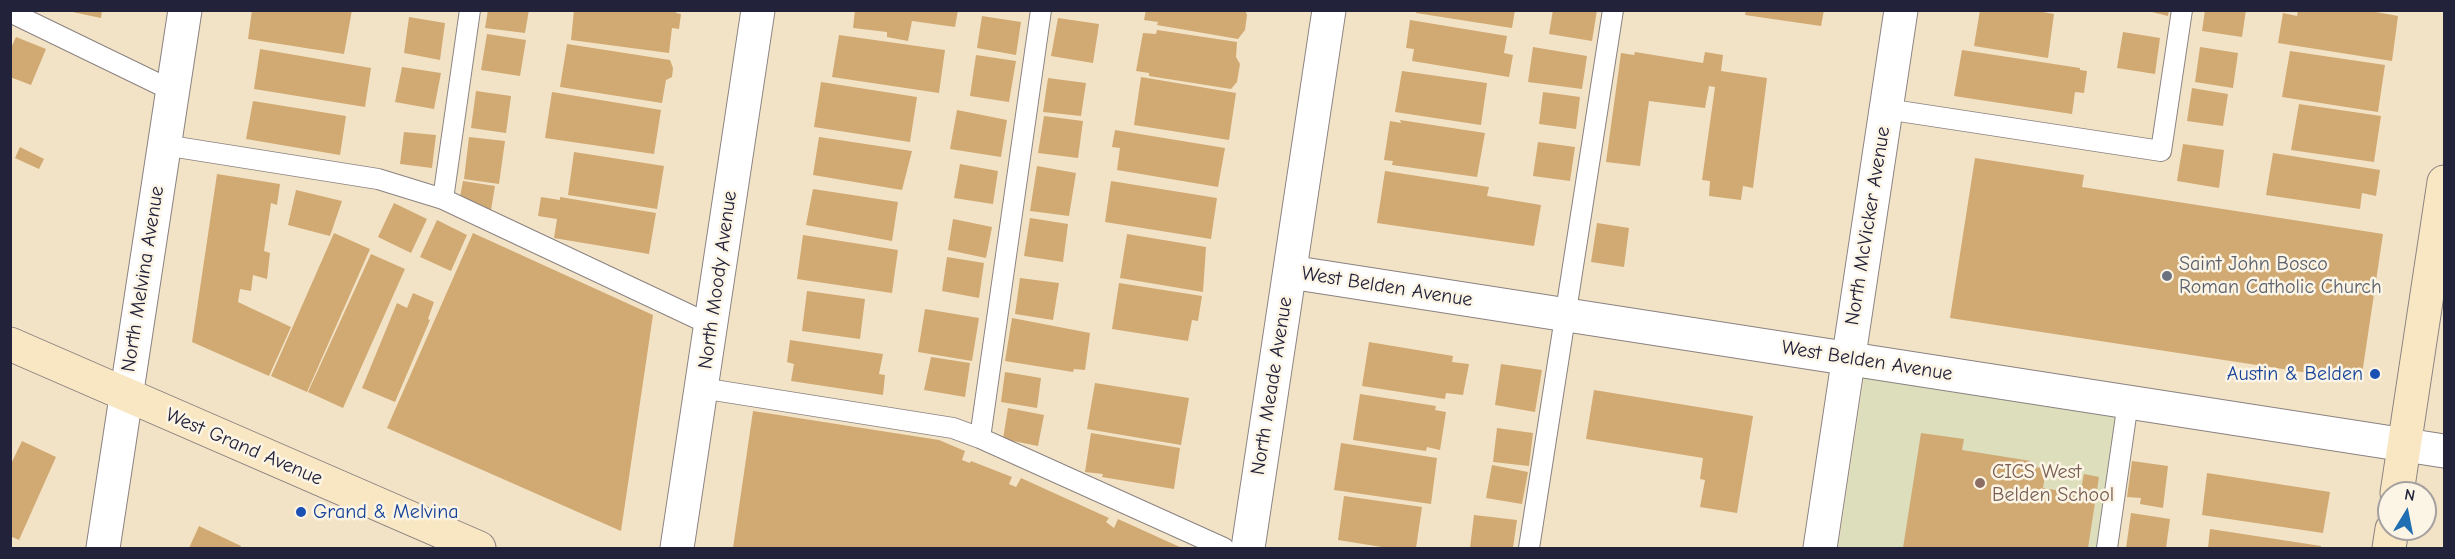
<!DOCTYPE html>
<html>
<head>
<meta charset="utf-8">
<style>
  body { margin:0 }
  #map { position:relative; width:2455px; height:559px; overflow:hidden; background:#f3e3c6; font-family:"Comic Neue",sans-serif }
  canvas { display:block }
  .frame { position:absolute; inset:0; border:12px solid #22223b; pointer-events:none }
  .north { position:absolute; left:2377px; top:481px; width:60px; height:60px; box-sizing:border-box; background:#fcf5e5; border:2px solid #a5a1a1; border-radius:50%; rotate:10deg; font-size:16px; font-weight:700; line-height:24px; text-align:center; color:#22223b }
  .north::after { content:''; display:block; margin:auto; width:21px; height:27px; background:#1f6fb2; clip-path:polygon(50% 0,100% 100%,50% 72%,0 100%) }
</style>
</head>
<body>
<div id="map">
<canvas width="2455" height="559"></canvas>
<div class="frame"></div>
<div class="north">N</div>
</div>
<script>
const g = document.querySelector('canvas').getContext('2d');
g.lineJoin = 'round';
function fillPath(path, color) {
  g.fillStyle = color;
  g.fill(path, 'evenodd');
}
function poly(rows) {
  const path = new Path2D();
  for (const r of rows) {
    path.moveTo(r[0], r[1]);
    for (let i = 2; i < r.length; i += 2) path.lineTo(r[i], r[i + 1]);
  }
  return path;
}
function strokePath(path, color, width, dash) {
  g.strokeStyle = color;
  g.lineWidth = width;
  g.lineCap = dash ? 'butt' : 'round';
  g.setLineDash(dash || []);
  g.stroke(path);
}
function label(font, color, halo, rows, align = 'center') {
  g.font = font + ' "Comic Neue",sans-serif';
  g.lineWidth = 5;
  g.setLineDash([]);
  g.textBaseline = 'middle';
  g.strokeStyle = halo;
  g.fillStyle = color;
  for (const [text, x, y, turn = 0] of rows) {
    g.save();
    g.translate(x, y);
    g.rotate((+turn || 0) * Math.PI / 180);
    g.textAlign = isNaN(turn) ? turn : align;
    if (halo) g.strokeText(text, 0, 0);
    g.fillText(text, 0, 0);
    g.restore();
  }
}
fillPath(poly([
  [1864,378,2122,417,2102,548,1838,548]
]), '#dcdebc');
fillPath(poly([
  [63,10,102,10,101,18],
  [252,10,352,10,344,54,248,39],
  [488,10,529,10,525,33,485,28],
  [574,10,676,10,676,13,681,14,679,29,672,28,669,53,571,40],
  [855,10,958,10,955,27,912,21,908,41,887,37,887,32,853,28],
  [1146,10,1245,10,1247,15,1245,30,1238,39,1157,25,1158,22,1144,20],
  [1417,10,1515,10,1512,28,1416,13],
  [1553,10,1597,10,1592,41,1549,34],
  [1746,10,1824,10,1821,26,1745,15],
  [1980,10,2032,10,2054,14,2048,58,1974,46],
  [2144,10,2169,10,2168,16],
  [2205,10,2246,10,2242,37,2202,31],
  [2298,10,2365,10,2398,16,2392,61,2278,43,2283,13,2297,16],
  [982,16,1021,22,1016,55,977,48],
  [409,17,445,23,440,60,404,53],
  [1058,18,1099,24,1093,63,1051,56],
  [1410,20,1507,36,1504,53,1513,55,1509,77,1412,61,1414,49,1406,48],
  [1157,30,1237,42,1236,57,1240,64,1237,82,1231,89,1149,76,1149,73,1136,71,1143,33,1156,34],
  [2123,32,2160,38,2155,74,2117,68],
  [487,34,526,40,520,76,481,70],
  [839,35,945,50,939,93,832,77],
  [16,37,46,49,31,85,10,77,10,50],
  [567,44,670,60,673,68,672,77,666,80,662,103,560,87],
  [1533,47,1587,56,1582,89,1528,82],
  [2200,47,2238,53,2233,88,2195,82],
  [260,49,371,68,365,107,254,89],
  [1962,50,2080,68,2080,70,2087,71,2084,93,2075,92,2072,114,1954,96],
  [2290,51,2385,65,2378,112,2282,97],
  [1635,52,1703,63,1705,52,1723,55,1721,71,1767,78,1753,188,1743,186,1741,200,1709,196,1710,181,1702,180,1715,87,1709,86,1705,108,1649,101,1640,166,1606,162,1621,53,1634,55],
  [976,55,1016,61,1009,102,970,96],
  [402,67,441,73,434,109,395,102],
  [1402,71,1487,83,1481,125,1395,112],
  [1141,77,1236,93,1229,140,1134,125],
  [1048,78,1086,83,1081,116,1043,112],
  [821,82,917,97,910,142,814,127],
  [2192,88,2228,94,2223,126,2187,121],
  [476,91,511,96,506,133,471,128],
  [552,92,661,110,654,154,545,138],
  [1543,92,1580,97,1576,129,1539,124],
  [253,101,346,116,340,155,246,139],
  [2299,104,2381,116,2374,162,2291,150],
  [957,110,1007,120,1001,157,950,149],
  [1044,116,1083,121,1078,158,1038,153],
  [1400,120,1485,133,1477,177,1392,165,1393,161,1384,160,1390,121,1401,123],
  [1115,130,1225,148,1218,187,1117,170,1120,148,1112,147],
  [404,132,436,135,432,168,400,164],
  [469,137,505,141,499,184,464,179],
  [819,137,912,151,902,190,813,175],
  [1538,142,1575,147,1570,181,1533,176],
  [2183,144,2224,150,2219,188,2177,181],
  [20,147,44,159,39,169,15,158],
  [574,152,664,166,657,209,568,195],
  [2273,153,2380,170,2376,196,2362,193,2360,209,2266,195],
  [1975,158,2084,175,2082,187,2383,234,2361,381,1950,318],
  [960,164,998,171,993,204,954,198],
  [1037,166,1076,173,1069,216,1030,211],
  [1385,171,1489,187,1487,196,1541,205,1534,246,1377,223],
  [217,174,280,184,277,205,271,203,264,251,270,253,267,279,253,275,251,291,240,289,238,302,291,327,269,376,192,342],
  [463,181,495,186,491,210,460,197],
  [1111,181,1217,198,1211,239,1105,222],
  [813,189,898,202,892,241,806,225],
  [296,190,342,201,330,236,288,225],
  [541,197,560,200,560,197,656,213,649,254,554,238,557,219,538,216],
  [394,203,427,219,411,253,378,237],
  [1030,218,1068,224,1063,262,1024,256],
  [953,219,992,227,986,258,948,250],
  [437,220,467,235,451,271,420,257],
  [1597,223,1629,228,1624,267,1591,262],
  [334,233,370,249,307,392,271,376],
  [473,233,653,315,621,531,387,428],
  [1127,234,1206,247,1203,292,1120,278],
  [803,235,898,250,892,293,797,279],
  [371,254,405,269,343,408,308,392],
  [947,257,984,263,979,298,942,291],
  [1020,278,1059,283,1053,320,1015,314],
  [1119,283,1202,296,1198,321,1192,320,1188,341,1112,329],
  [807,291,865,299,860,339,802,331],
  [413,293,434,302,428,319,430,320,395,402,362,388,397,303,407,308],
  [925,309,979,318,972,361,918,352],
  [1012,318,1090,333,1085,370,1074,369,1073,372,1005,361],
  [790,340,883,354,879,374,885,375,883,395,791,381,794,364,787,362],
  [1369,342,1453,356,1452,362,1469,364,1463,395,1446,393,1445,399,1362,386],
  [931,357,970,363,965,397,924,390],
  [1501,364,1542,370,1535,412,1495,405],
  [1005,372,1041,378,1037,408,1001,402],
  [1095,383,1189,398,1181,445,1087,429],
  [1594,390,1753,416,1737,513,1700,507,1705,480,1700,479,1703,458,1586,439],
  [1360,394,1436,406,1435,410,1446,412,1440,450,1427,447,1426,451,1353,440],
  [1008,408,1044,415,1038,446,1003,439],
  [753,411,939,440,965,451,962,460,970,463,971,461,1012,477,1009,484,1016,487,1021,478,1109,518,1106,522,1114,528,1118,519,1182,548,733,548],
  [1497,428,1533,433,1529,466,1493,462],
  [1091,433,1180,448,1174,489,1102,477,1103,474,1085,472],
  [1921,433,1964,439,1962,450,2031,461,2030,466,2046,469,2043,488,2080,494,2084,474,2099,477,2088,548,1903,548],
  [22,441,56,457,19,540,10,536,10,466],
  [1341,443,1437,458,1431,504,1334,490],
  [2132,461,2168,466,2163,508,2140,504,2141,498,2127,497],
  [1492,465,1528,472,1522,504,1486,498],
  [2207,473,2330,492,2323,533,2202,515],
  [1344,496,1422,507,1416,548,1388,548,1338,540],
  [2131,513,2170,519,2166,548,2126,548],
  [1474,515,1517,520,1513,548,1470,548],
  [199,526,241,546,240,548,189,548],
  [2210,529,2321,546,2321,548,2208,548]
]), '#d1a973');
const lane = poly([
  [10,12,173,91],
  [1886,109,2161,151,2182,10],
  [164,145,378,179,443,199,711,325],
  [443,199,470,10],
  [701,388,953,428,980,438,1224,548],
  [980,438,1041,10],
  [1529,548,1613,10],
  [2107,548,2128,402]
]);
const street = poly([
  [1290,272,2444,451],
  [103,548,185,10],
  [677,548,758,10],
  [1248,548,1329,10],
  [1820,548,1901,10]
]);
const secondary = poly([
  [10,344,479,548],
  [2397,493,2444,182],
  [2389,548,2392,529]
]);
strokePath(lane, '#8a8280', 22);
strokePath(street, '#8a8280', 35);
strokePath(secondary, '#8a8280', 35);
strokePath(lane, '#fff', 20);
strokePath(street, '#fff', 33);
strokePath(secondary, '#f9e7c3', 33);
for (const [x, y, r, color] of [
  [2167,276,6,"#6b7280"],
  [2375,374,6,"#1a4fb4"],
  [1980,483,6,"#8d6e63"],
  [301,512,6,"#1a4fb4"]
]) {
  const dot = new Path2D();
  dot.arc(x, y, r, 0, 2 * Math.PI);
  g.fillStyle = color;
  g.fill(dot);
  strokePath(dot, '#fcf5e5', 2);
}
label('20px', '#22223b', '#fcf5e5', [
  ["North McVicker Avenue",1868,226,-81],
  ["North Melvina Avenue",143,279,-81],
  ["North Moody Avenue",718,280,-82],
  ["West Belden Avenue",1387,287,9],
  ["West Belden Avenue",1867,361,9],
  ["North Meade Avenue",1272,386,-81],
  ["West Grand Avenue",244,447,23]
]);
label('20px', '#5b616d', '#fcf5e5', [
  ["Saint John Bosco",2179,264],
  ["Roman Catholic Church",2179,287]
], 'left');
label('20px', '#164399', '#fcf5e5', [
  ["Austin & Belden",2363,374],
  ["Grand & Melvina",313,512,"left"]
], 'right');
label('20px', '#785e54', '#fcf5e5', [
  ["CICS West",1992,472],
  ["Belden School",1992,495]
], 'left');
</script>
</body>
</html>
